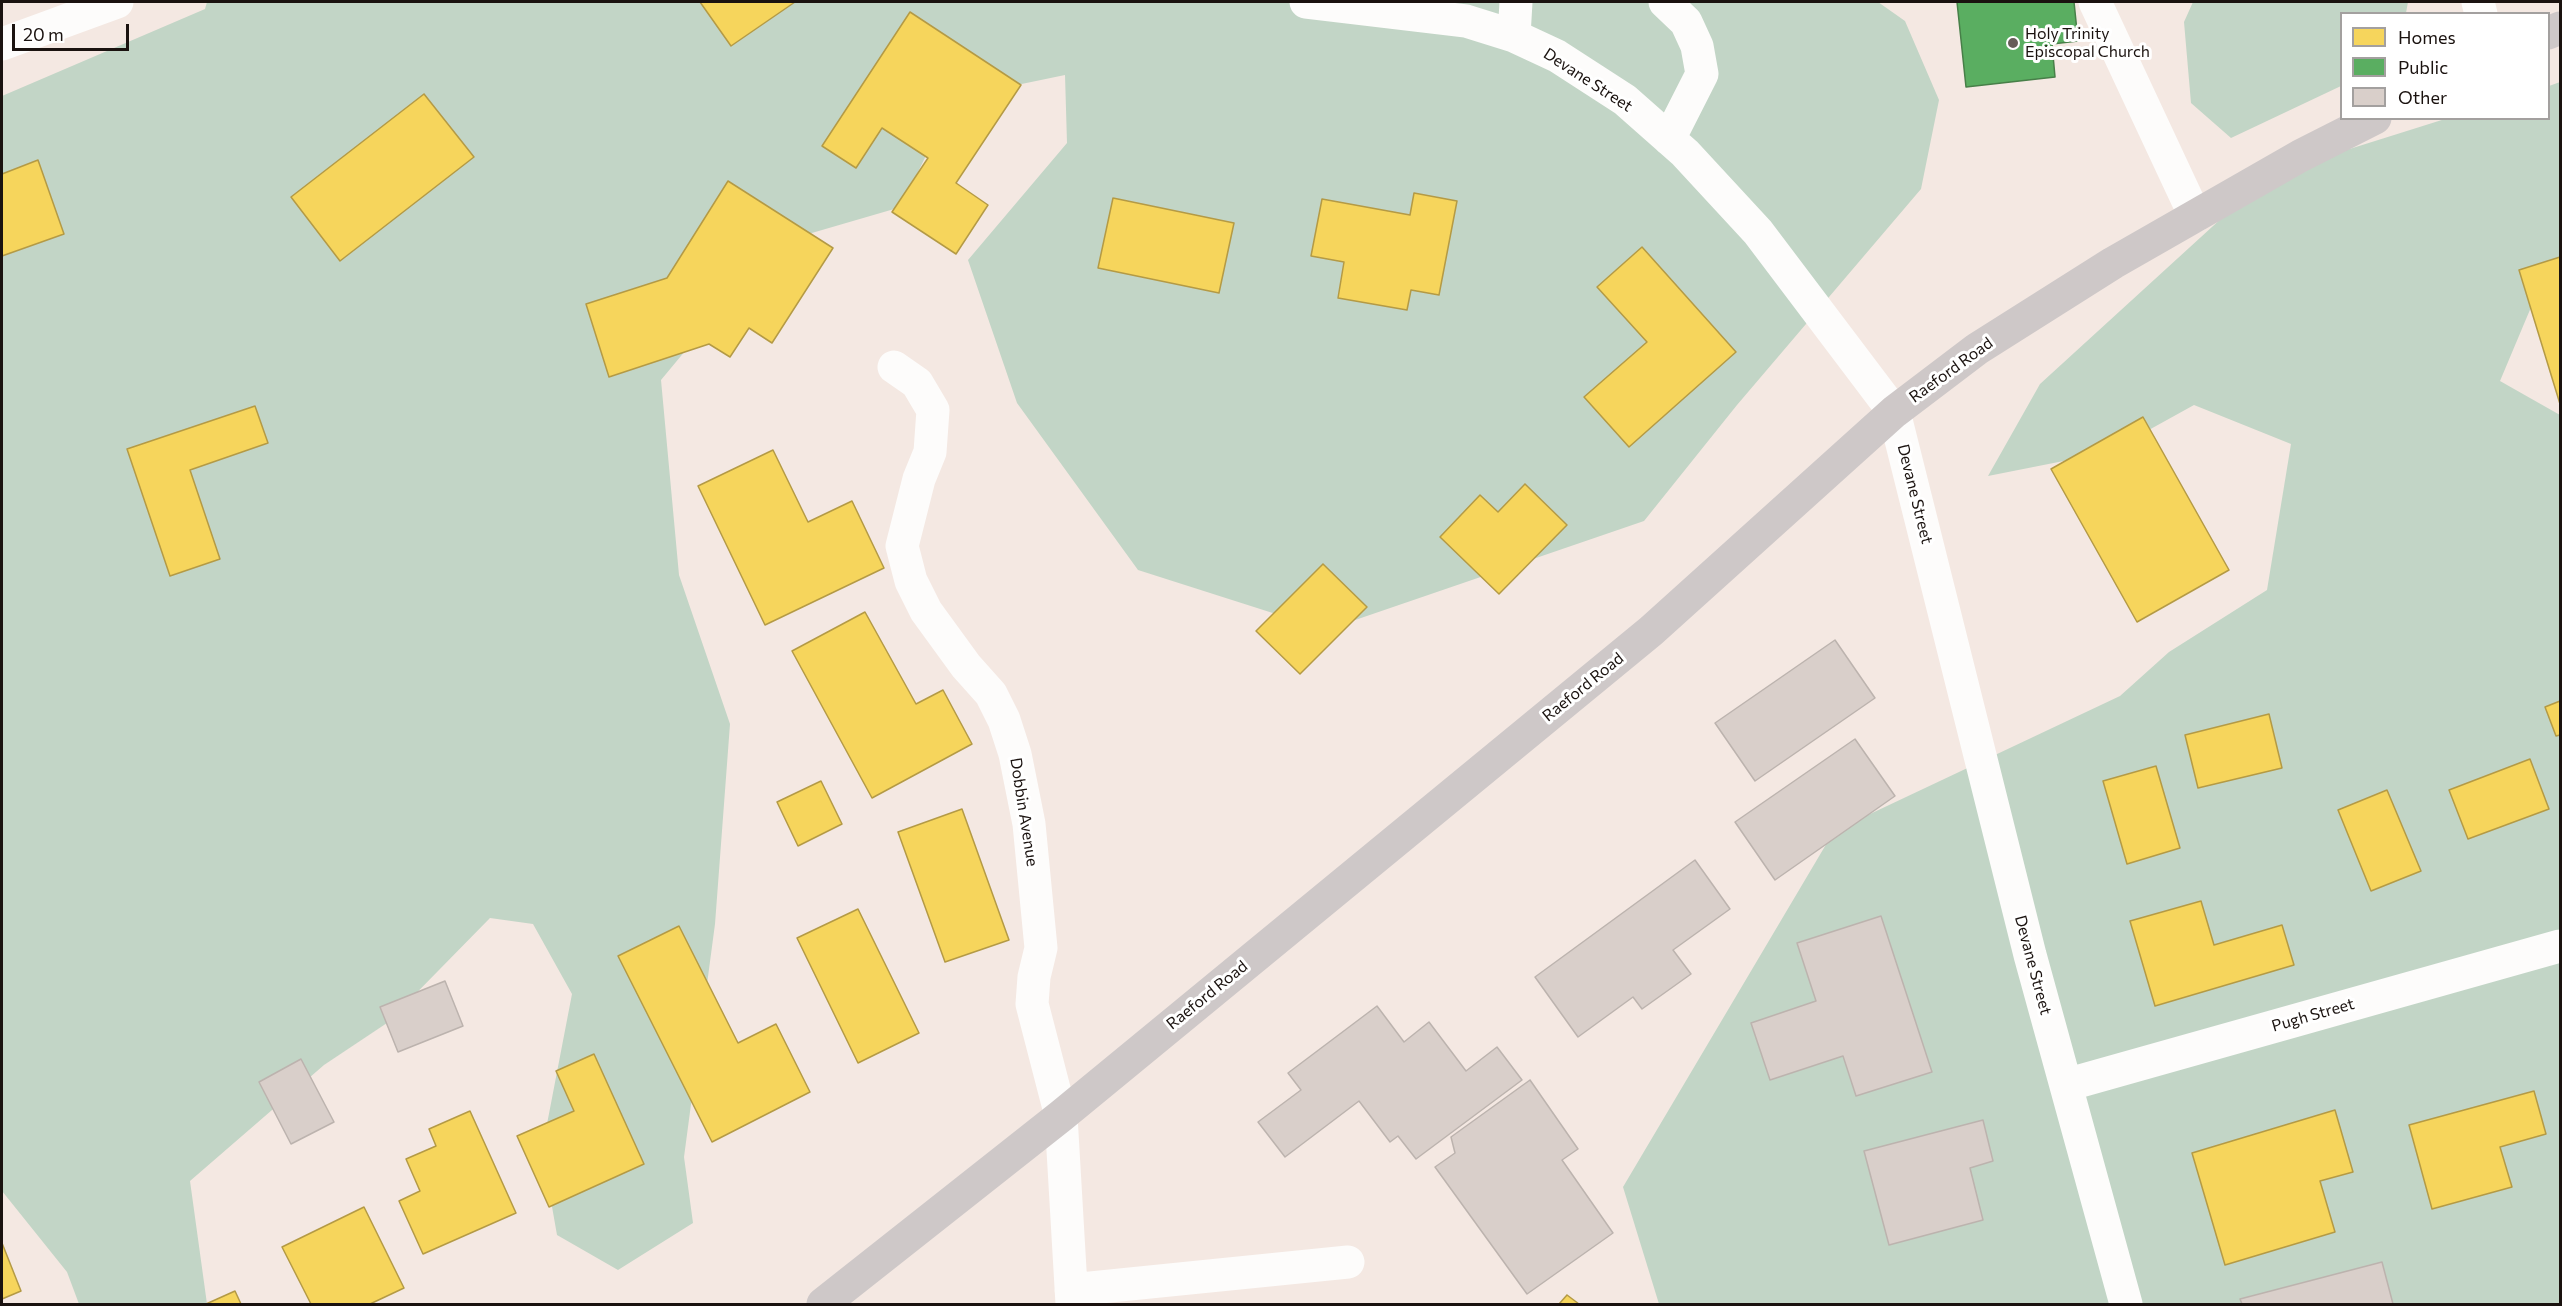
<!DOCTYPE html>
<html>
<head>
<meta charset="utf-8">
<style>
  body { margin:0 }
  #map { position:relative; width:2562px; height:1306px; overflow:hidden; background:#f4e8e2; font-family:Commissioner,sans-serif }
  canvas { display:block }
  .frame { position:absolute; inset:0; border:3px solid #1a120f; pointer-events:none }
  .legend { position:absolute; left:2340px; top:12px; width:210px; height:108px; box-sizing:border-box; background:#fff; border:2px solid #a3a09f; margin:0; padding:8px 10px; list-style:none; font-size:18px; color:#1a120f }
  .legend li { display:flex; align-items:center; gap:12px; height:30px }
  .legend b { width:30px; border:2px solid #a3a09f }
  .scale { position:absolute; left:12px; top:24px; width:117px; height:27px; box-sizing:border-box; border:3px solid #1a120f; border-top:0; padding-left:8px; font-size:18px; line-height:21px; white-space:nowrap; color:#1a120f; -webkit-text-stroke:4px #fff; paint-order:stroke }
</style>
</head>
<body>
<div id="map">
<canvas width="2562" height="1306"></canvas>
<div class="frame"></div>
<ul class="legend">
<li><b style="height:16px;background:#f6d55c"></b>Homes</li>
<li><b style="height:16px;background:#5aae61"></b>Public</li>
<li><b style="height:16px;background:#d9cfca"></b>Other</li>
</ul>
<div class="scale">20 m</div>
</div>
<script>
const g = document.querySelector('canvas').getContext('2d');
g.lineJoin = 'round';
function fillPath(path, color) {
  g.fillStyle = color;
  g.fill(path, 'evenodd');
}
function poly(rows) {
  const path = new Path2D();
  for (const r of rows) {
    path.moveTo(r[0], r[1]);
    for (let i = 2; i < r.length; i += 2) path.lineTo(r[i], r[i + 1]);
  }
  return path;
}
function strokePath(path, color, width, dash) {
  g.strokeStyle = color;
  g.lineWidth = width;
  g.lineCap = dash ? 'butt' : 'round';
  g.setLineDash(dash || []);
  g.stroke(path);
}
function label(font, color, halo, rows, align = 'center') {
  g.font = font + ' Commissioner,sans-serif';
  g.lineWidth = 6;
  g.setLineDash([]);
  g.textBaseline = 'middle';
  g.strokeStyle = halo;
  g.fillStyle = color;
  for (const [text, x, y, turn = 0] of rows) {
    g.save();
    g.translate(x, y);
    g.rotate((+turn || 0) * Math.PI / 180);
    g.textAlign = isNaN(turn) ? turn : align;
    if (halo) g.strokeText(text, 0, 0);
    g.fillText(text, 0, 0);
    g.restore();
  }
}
fillPath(poly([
  [207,2,1878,2,1905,21,1939,100,1921,189,1737,405,1644,521,1326,630,1138,570,1017,403,968,260,1067,143,1065,75,954,98,901,207,774,244,661,380,679,575,730,724,715,924,684,1157,693,1223,618,1270,557,1235,542,1150,572,994,533,924,490,918,387,1023,324,1065,190,1181,207,1304,79,1304,67,1272,2,1191,2,96,205,9],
  [2193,2,2408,2,2406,13,2342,14,2341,86,2231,138,2191,103,2184,22],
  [2560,82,2560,266,2545,274,2500,381,2560,415,2560,1304,1659,1304,1623,1187,1834,831,2120,696,2169,652,2267,590,2291,444,2194,405,2109,452,1988,476,2040,384,2270,174,2445,119,2548,118,2549,86]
]), '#c2d5c6');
const homes = poly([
  [700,2,795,2,731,46,700,2],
  [910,12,1021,85,956,183,988,205,956,254,892,212,928,158,882,128,856,168,822,146,910,12],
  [424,94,474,157,340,261,291,197,424,94],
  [38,160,64,234,2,256,2,174,38,160],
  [728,181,833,248,772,343,749,328,730,357,709,344,609,377,586,304,667,278,728,181],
  [1414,193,1457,201,1439,295,1411,290,1407,310,1338,298,1344,262,1311,256,1322,199,1410,215,1414,193],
  [1113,198,1234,223,1219,293,1098,268,1113,198],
  [1642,247,1736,352,1629,447,1584,397,1647,342,1597,287,1642,247],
  [2560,257,2560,404,2519,270,2560,257],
  [255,406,268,443,190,470,220,559,170,576,127,449,255,406],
  [2143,417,2229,570,2137,622,2051,469,2143,417],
  [773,450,808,522,852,501,884,568,765,625,698,486,773,450],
  [1525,484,1567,525,1499,594,1440,537,1480,495,1498,512,1525,484],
  [1323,564,1367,607,1300,674,1256,631,1323,564],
  [865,612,916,704,943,690,972,744,872,798,792,651,865,612],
  [2560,701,2560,735,2556,736,2545,707,2560,701],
  [2269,714,2282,768,2198,788,2185,735,2269,714],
  [2530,759,2549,809,2468,839,2449,790,2530,759],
  [2156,766,2180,848,2127,864,2103,781,2156,766],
  [821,781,842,824,798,846,777,802,821,781],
  [2387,790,2421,871,2371,891,2338,810,2387,790],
  [962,809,1009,940,945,962,898,832,962,809],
  [2201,901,2214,945,2282,925,2294,965,2155,1006,2130,921,2201,901],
  [858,909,919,1033,858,1063,797,938,858,909],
  [679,926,738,1043,776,1024,810,1092,712,1142,618,956,679,926],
  [594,1054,644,1164,549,1207,517,1136,574,1111,556,1071,594,1054],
  [2534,1091,2546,1134,2500,1147,2512,1187,2432,1209,2409,1125,2534,1091],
  [2335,1110,2353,1172,2320,1181,2335,1232,2225,1265,2192,1153,2335,1110],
  [470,1111,516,1213,423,1254,399,1201,420,1191,406,1159,436,1146,429,1129,470,1111],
  [364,1207,404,1288,370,1304,311,1304,282,1247,364,1207],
  [2,1243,21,1291,2,1299,2,1243],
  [235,1291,241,1304,206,1304,235,1291],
  [1567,1295,1579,1304,1559,1304,1567,1295]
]);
fillPath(homes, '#f6d55c');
strokePath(homes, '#b49a45', 1.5);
const public = poly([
  [1957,2,2074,2,2078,41,2052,44,2055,77,1966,87,1957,2]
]);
fillPath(public, '#5aae61');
strokePath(public, '#477f48', 1.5);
const building = poly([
  [1835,640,1875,698,1755,781,1715,723,1835,640],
  [1855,739,1895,796,1775,880,1735,822,1855,739],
  [1695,860,1730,909,1673,950,1691,974,1642,1009,1633,997,1578,1037,1535,977,1695,860],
  [1881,916,1932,1072,1856,1096,1843,1056,1770,1080,1751,1023,1816,1001,1797,943,1881,916],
  [445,981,463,1026,398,1052,380,1007,445,981],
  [1377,1006,1404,1042,1429,1022,1466,1071,1497,1047,1522,1080,1416,1159,1398,1136,1390,1142,1359,1101,1285,1157,1258,1122,1301,1090,1288,1073,1377,1006],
  [301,1059,334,1122,291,1144,259,1082,301,1059],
  [1530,1080,1578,1149,1562,1160,1613,1233,1527,1294,1435,1167,1455,1153,1451,1137,1530,1080],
  [1983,1120,1993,1161,1970,1168,1983,1220,1889,1245,1864,1151,1983,1120],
  [2382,1262,2393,1304,2242,1304,2240,1299,2382,1262]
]);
fillPath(building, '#d9cfca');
strokePath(building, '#bcb3ae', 1.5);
strokePath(poly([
  [1306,2,1466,21,1514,36,1557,56,1625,100,1685,153,1758,232,1894,412,2030,955,2126,1304],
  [1665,2,1686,22,1697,46,1702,74,1669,139],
  [2095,2,2195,216],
  [2478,2,2481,14],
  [1514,36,1516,2],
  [2,44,117,2],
  [894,367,917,383,933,410,930,452,919,479,902,546,911,581,926,611,966,666,991,694,1004,720,1015,754,1029,824,1041,948,1034,977,1032,1004,1061,1116,1072,1304],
  [2066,1085,2560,946],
  [1071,1290,1348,1262]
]), '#fdfcfb', 33);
strokePath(poly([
  [2548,33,2560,28],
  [823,1304,1061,1116,1651,631,1894,412,1977,349,2113,263,2300,156,2375,118]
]), '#cec8c8', 33);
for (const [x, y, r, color] of [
  [2013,43,6,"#665d59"]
]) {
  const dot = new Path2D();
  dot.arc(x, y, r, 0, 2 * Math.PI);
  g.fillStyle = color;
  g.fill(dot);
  strokePath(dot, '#fff', 2);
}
label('16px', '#1a120f', '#fff', [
  ["Holy Trinity",2025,34],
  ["Episcopal Church",2025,52]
], 'left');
label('16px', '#1a120f', '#fff', [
  ["Devane Street",1588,80,33],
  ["Raeford Road",1951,370,-36],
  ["Devane Street",1915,494,76],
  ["Raeford Road",1583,687,-39],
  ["Dobbin Avenue",1024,812,81],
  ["Devane Street",2033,965,75],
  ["Raeford Road",1207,995,-39],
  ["Pugh Street",2313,1015,-16]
]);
</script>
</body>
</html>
